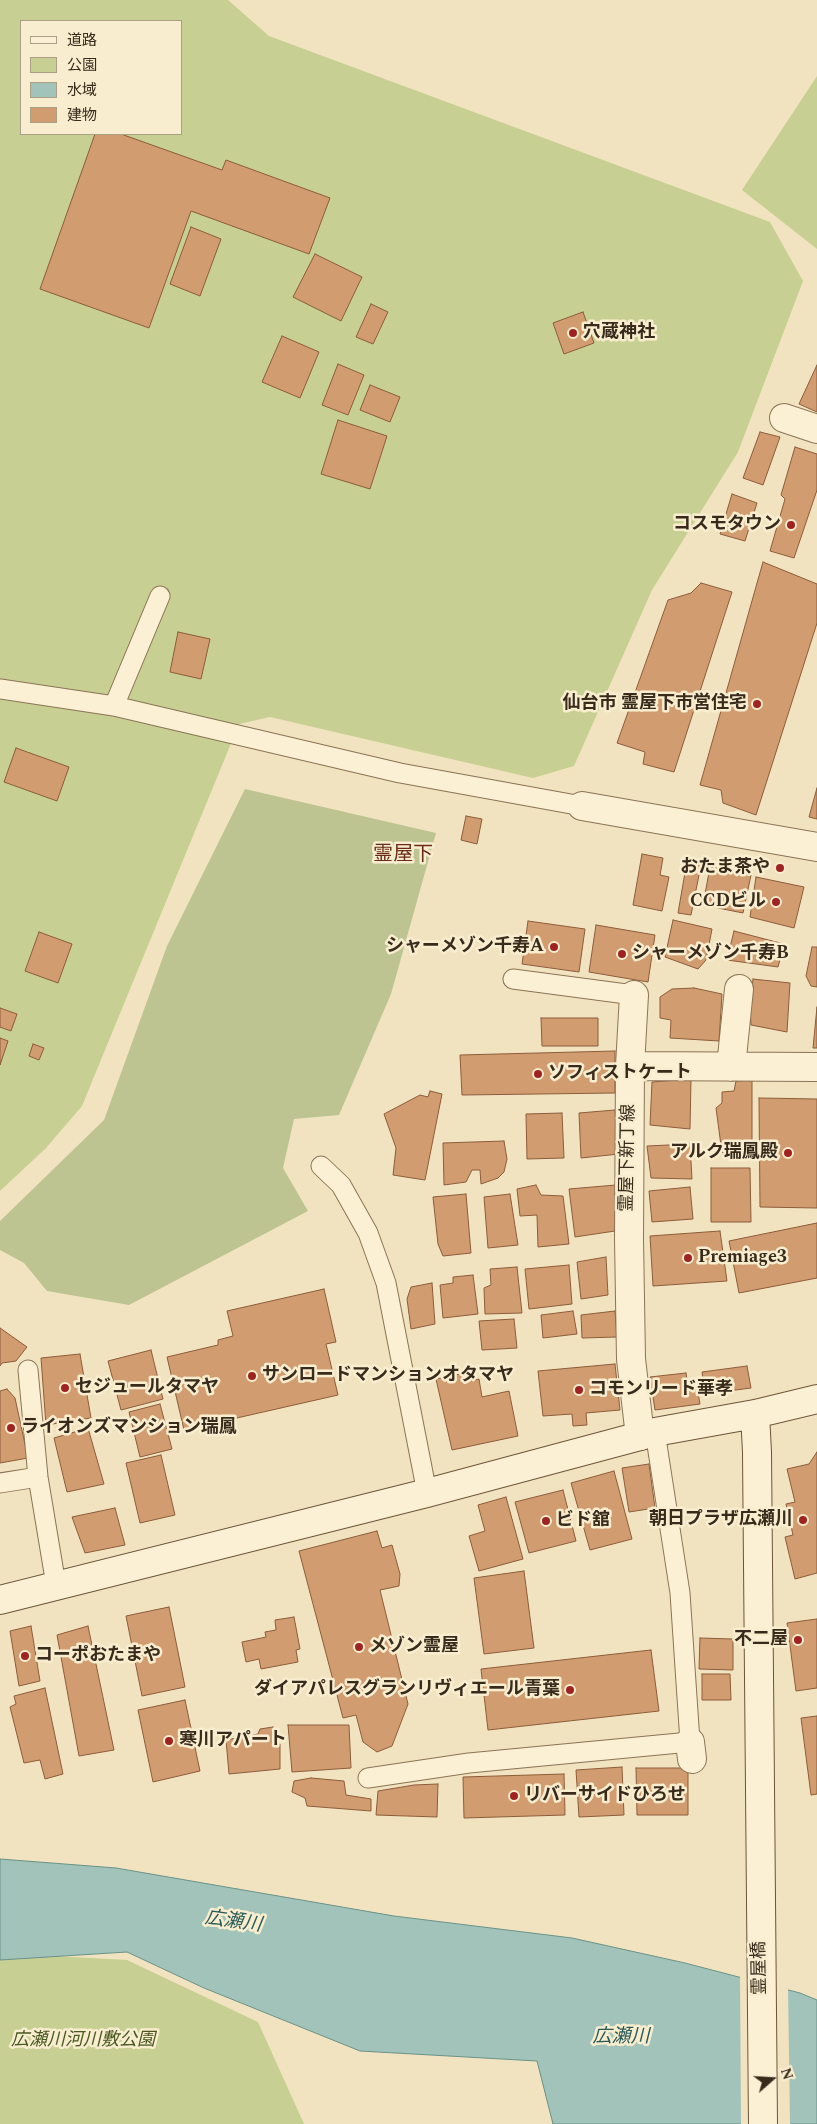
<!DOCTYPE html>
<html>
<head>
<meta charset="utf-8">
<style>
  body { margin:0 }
  #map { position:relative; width:817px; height:2124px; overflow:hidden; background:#f1e3bf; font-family:Spectral,"Noto Sans JP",serif }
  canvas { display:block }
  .legend { position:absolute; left:20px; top:20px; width:162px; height:115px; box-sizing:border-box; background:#f8edcf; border:1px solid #ac9f87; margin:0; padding:6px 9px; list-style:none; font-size:15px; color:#392b1b }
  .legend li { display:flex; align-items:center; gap:10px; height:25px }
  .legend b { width:25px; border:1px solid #ac9f87 }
  .north { position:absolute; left:747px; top:2054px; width:50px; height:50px; -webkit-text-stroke:4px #f8edcf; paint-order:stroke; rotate:71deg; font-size:14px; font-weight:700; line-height:20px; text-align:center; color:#392b1b }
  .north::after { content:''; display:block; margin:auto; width:18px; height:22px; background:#392b1b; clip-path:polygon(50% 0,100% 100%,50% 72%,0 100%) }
</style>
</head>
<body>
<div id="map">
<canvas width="817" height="2124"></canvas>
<ul class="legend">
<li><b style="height:6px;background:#fbf0d3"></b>道路</li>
<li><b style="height:14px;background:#c7d092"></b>公園</li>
<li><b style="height:14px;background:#a2c3ba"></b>水域</li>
<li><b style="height:14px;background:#d29c71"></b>建物</li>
</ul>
<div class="north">N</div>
</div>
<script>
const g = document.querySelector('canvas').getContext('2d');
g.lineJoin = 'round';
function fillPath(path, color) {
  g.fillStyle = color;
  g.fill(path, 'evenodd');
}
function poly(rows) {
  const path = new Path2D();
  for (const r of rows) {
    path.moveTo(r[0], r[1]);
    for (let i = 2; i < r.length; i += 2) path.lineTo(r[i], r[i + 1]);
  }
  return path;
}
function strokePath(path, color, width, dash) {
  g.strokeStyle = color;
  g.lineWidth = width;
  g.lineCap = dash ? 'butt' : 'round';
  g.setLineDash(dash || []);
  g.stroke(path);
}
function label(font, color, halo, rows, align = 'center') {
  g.font = font + ' Spectral,"Noto Sans JP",serif';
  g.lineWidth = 5;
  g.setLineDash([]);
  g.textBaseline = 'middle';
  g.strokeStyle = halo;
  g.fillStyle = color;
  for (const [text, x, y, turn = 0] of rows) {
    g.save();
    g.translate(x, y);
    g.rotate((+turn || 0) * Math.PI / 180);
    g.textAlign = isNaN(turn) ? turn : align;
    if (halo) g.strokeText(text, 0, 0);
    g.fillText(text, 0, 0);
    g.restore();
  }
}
fillPath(poly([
  [0,0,228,0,269,36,770,222,803,281,738,452,652,590,574,766,533,778,270,717,239,724,82,1106,46,1148,0,1191],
  [21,21,181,21,181,134,21,134],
  [817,76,817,249,742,190],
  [0,1953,127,1960,258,2022,304,2124,0,2124]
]), '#c7d092');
fillPath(poly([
  [245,789,436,833,391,994,339,1115,294,1119,283,1168,308,1211,129,1305,47,1291,24,1263,0,1250,0,1221,104,1120,167,946]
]), '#bdc492');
const water = poly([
  [0,1859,116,1868,394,1916,572,1938,685,1963,800,1993,817,2000,817,2124,553,2124,537,2061,360,2051,204,1988,127,1952,0,1960,0,1859]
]);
fillPath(water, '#a2c3ba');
strokePath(water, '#699188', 1);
fillPath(poly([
  [740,1974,788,1987,790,2124,741,2124]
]), '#f1e3bf');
const building = poly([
  [95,134,121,134,222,170,226,160,330,198,309,254,191,211,149,328,40,289,95,134],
  [191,227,221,239,200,296,170,284,191,227],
  [315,254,362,277,341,321,293,297,315,254],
  [371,304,388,312,373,344,356,337,371,304],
  [583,312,594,343,564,354,553,323,583,312],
  [282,336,319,352,300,398,262,382,282,336],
  [338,364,364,375,348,415,322,405,338,364],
  [817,365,817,412,799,404,817,365],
  [370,385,400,397,390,422,360,410,370,385],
  [338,420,387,436,370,489,321,474,338,420],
  [760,432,780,437,763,485,743,478,760,432],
  [795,447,817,454,817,490,794,558,770,551,785,499,781,495,795,447],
  [732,494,757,503,745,541,720,534,732,494],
  [763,562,817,584,817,623,756,815,723,803,721,790,700,785,763,562],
  [701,583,732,592,674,772,643,764,645,752,617,743,668,600,691,593,701,583],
  [178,632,210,639,201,679,170,672,178,632],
  [16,748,69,767,57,801,4,782,16,748],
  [817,788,817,819,809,817,817,788],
  [466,816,482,819,477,844,461,840,466,816],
  [642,854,663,858,660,875,669,877,662,911,633,905,642,854],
  [687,861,701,865,691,915,678,913,687,861],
  [710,867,751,875,743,913,703,905,710,867],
  [756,877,804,887,794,928,750,917,756,877],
  [673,920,712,929,706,960,698,969,665,957,673,920],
  [528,921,585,929,579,972,522,964,528,921],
  [596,925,655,935,648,982,589,972,596,925],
  [734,931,784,944,778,967,727,960,734,931],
  [39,932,72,944,58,983,25,971,39,932],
  [812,947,817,947,817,987,811,986,806,976,812,947],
  [753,979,790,983,787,1032,751,1025,750,1008,753,979],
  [694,988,722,994,719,1041,670,1038,671,1020,660,1018,660,997,672,989,694,988],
  [817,1007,817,1048,813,1048,817,1007],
  [0,1008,17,1014,11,1031,0,1027,0,1008],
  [541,1018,598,1018,598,1046,542,1046,541,1018],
  [0,1038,8,1041,0,1065,0,1038],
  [33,1044,44,1048,39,1060,29,1056,33,1044],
  [615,1051,615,1093,462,1095,460,1055,615,1051],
  [691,1079,690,1129,650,1125,652,1082,691,1079],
  [752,1080,752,1155,722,1153,716,1108,722,1103,722,1092,734,1091,736,1081,752,1080],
  [430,1091,442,1094,425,1180,393,1175,396,1148,384,1114,420,1095,428,1097,430,1091],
  [759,1098,817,1099,817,1208,760,1207,759,1098],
  [615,1110,619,1154,581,1158,579,1113,615,1110],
  [562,1113,564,1158,527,1159,526,1114,562,1113],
  [504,1141,507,1159,504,1172,498,1178,481,1184,480,1170,472,1170,466,1182,444,1185,443,1143,504,1141],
  [690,1144,692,1179,651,1178,647,1146,690,1144],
  [711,1168,750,1168,751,1222,711,1222,711,1168],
  [536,1185,541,1195,563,1196,569,1244,538,1247,537,1215,520,1216,517,1189,536,1185],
  [616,1185,615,1231,575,1237,569,1189,616,1185],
  [690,1187,693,1219,652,1222,649,1191,690,1187],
  [466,1194,471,1253,443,1256,438,1244,433,1197,466,1194],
  [510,1194,518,1245,488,1248,484,1197,510,1194],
  [817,1223,817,1278,739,1293,729,1241,817,1223],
  [720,1231,727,1281,653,1286,650,1236,720,1231],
  [606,1257,608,1295,581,1299,577,1262,606,1257],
  [569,1265,572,1304,529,1309,525,1269,569,1265],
  [517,1267,522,1313,485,1314,484,1288,491,1285,490,1269,517,1267],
  [473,1275,478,1314,443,1318,440,1285,453,1283,453,1277,473,1275],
  [432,1283,435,1324,411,1329,407,1299,411,1287,432,1283],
  [324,1289,336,1342,326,1344,338,1395,184,1430,167,1357,218,1345,218,1340,233,1336,227,1311,324,1289],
  [573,1311,577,1334,543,1338,541,1315,573,1311],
  [615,1311,617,1337,582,1338,581,1315,615,1311],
  [514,1319,517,1348,482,1350,479,1321,514,1319],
  [0,1328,27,1347,16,1361,2,1363,0,1366,0,1328],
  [151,1350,163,1399,121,1410,108,1361,151,1350],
  [80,1354,91,1418,46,1425,41,1358,80,1354],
  [615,1364,620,1410,586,1413,587,1425,573,1426,572,1414,543,1416,538,1371,615,1364],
  [747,1366,751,1388,705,1394,702,1372,747,1366],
  [469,1372,471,1381,479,1379,482,1397,509,1391,518,1436,452,1450,436,1379,469,1372],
  [686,1373,688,1387,697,1387,700,1404,655,1410,650,1377,686,1373],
  [7,1389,15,1398,28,1458,0,1463,0,1391,7,1389],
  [160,1404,172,1449,140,1457,129,1412,160,1404],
  [88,1428,104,1484,67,1492,54,1438,88,1428],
  [817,1452,817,1573,795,1579,785,1537,793,1535,786,1504,795,1502,787,1469,809,1464,817,1452],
  [161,1455,175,1515,140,1523,126,1463,161,1455],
  [649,1464,655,1508,629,1512,622,1468,649,1464],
  [614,1471,632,1539,590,1550,571,1483,614,1471],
  [563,1490,576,1541,529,1553,515,1502,563,1490],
  [506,1497,523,1559,479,1571,469,1536,485,1531,478,1505,506,1497],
  [115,1508,125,1545,85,1553,72,1517,115,1508],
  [377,1531,382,1548,392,1545,400,1574,399,1586,380,1590,408,1704,392,1746,377,1752,363,1742,356,1715,343,1718,299,1551,377,1531],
  [524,1571,534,1648,484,1654,474,1578,524,1571],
  [169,1607,185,1687,142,1696,126,1616,169,1607],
  [294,1617,300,1649,296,1650,298,1662,261,1669,259,1659,246,1662,242,1642,266,1637,265,1632,276,1630,275,1620,294,1617],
  [817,1619,817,1688,796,1691,787,1623,817,1619],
  [31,1626,40,1681,19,1686,10,1631,31,1626],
  [88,1626,114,1750,79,1756,57,1635,88,1626],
  [700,1638,733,1639,733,1670,699,1669,700,1638],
  [651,1650,659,1711,488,1730,481,1669,651,1650],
  [702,1674,730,1674,731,1700,702,1700,702,1674],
  [45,1688,63,1774,45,1779,40,1760,24,1763,10,1707,16,1704,14,1696,45,1688],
  [185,1700,200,1771,153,1782,138,1710,185,1700],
  [817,1716,817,1794,811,1795,801,1718,817,1716],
  [288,1725,349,1725,351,1768,292,1772,288,1725],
  [273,1727,273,1745,280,1744,280,1769,229,1774,226,1740,258,1734,260,1729,273,1727],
  [622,1767,624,1815,579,1817,576,1770,622,1767],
  [636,1768,688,1768,688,1815,637,1815,636,1768],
  [564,1774,565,1815,464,1818,463,1777,564,1774],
  [311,1778,344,1781,346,1795,371,1799,371,1811,307,1806,305,1798,292,1792,294,1781,311,1778],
  [438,1784,437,1817,376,1815,378,1791,414,1785,438,1784]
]);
fillPath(building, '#d29c71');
strokePath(building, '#8c5c3a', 1);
const lane = poly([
  [0,689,114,706,400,773,582,806],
  [114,706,160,596],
  [513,979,634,995],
  [321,1166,341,1185,368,1233,386,1283,427,1493],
  [28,1370,38,1477,56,1585],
  [0,1483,38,1477],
  [368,1778,469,1763,690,1742,680,1593,655,1432]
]);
const street = poly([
  [784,418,817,429],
  [582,806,817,847],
  [630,1066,634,995],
  [731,1067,739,989],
  [640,1436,631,1359,629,1239,630,1066,817,1067],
  [690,1742,692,1759]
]);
const secondary = poly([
  [755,1414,757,1452,763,2124],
  [0,1600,427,1493,655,1432,755,1414,817,1399]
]);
strokePath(lane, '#8b7356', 21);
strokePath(street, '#8b7356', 30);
strokePath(secondary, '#6d5439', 30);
strokePath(lane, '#fbf0d3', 19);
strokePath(street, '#fbf0d3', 28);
strokePath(secondary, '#fbf0d3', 28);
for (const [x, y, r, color] of [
  [573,333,5,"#9f2321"],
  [791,525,5,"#9f2321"],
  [757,704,5,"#9f2321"],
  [780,868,5,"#9f2321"],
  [776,902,5,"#9f2321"],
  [554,947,5,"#9f2321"],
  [622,954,5,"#9f2321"],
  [538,1074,5,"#9f2321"],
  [788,1153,5,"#9f2321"],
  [688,1258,5,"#9f2321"],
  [252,1376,5,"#9f2321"],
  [65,1388,5,"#9f2321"],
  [579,1390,5,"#9f2321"],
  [11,1428,5,"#9f2321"],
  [803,1520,5,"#9f2321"],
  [546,1521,5,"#9f2321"],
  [798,1640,5,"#9f2321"],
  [359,1647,5,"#9f2321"],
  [25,1656,5,"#9f2321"],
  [570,1690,5,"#9f2321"],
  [169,1741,5,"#9f2321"],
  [514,1796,5,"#9f2321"]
]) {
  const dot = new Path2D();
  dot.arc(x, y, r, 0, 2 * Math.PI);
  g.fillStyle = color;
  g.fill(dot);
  strokePath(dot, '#f8edcf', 2);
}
label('bold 18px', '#392b1b', '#f8edcf', [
  ["穴蔵神社",583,333],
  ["コスモタウン",781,525,"right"],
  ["仙台市 霊屋下市営住宅",747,704,"right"],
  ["おたま茶や",770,868,"right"],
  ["CCDビル",766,902,"right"],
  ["シャーメゾン千寿A",544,947,"right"],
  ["シャーメゾン千寿B",632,954],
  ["ソフィストケート",548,1074],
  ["アルク瑞鳳殿",778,1153,"right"],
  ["Premiage3",698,1258],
  ["サンロードマンションオタマヤ",262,1376],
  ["セジュールタマヤ",75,1388],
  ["コモンリード華孝",589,1390],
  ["ライオンズマンション瑞鳳",21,1428],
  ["朝日プラザ広瀬川",793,1520,"right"],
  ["ビド舘",556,1521],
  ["不二屋",788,1640,"right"],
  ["メゾン霊屋",369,1647],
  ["コーポおたまや",35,1656],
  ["ダイアパレスグランリヴィエール青葉",560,1690,"right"],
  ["寒川アパート",179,1741],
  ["リバーサイドひろせ",524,1796]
], 'left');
label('18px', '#392b1b', '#f8edcf', [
  ["霊屋下新丁線",629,1158,-89],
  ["霊屋橋",761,1968,-91]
]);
label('italic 18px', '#485820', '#f8edcf', [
  ["広瀬川河川敷公園",83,2041]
]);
label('italic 19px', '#295a58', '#f8edcf', [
  ["広瀬川",233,1923,8],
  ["広瀬川",621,2038]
]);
label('20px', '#692b17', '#f8edcf', [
  ["霊屋下",403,856]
]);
</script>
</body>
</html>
